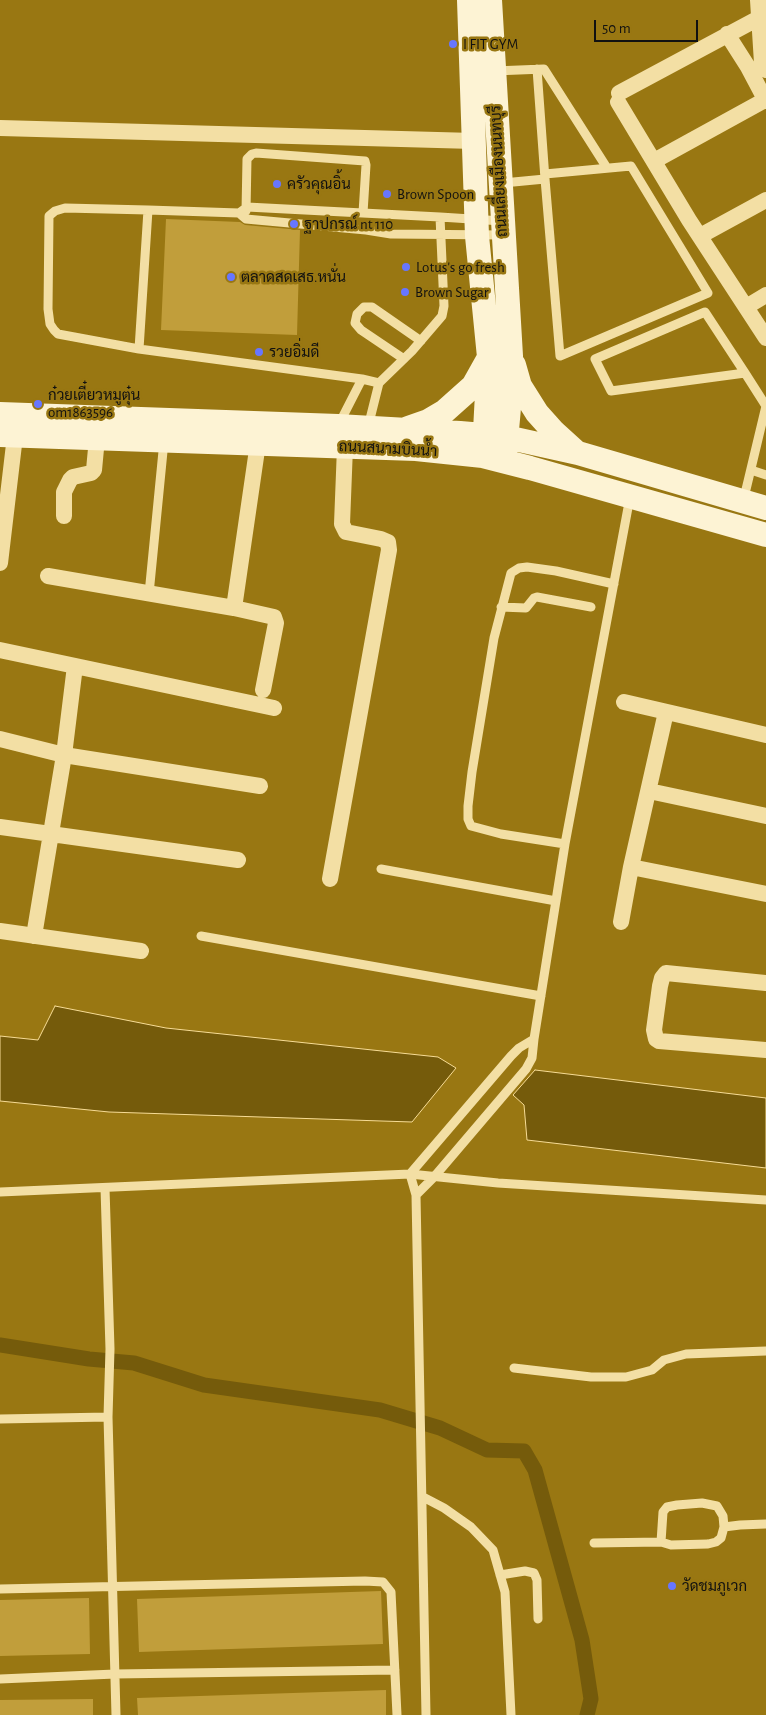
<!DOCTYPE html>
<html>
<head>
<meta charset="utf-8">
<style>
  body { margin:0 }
  #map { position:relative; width:766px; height:1715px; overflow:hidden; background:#997712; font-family:"Alegreya Sans",sans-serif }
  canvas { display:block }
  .scale { position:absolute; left:594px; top:20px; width:104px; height:22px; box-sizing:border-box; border:2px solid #111; border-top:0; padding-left:6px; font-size:15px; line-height:18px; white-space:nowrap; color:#111; -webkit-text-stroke:4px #997712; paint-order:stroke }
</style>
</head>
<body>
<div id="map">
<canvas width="766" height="1715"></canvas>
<div class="scale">50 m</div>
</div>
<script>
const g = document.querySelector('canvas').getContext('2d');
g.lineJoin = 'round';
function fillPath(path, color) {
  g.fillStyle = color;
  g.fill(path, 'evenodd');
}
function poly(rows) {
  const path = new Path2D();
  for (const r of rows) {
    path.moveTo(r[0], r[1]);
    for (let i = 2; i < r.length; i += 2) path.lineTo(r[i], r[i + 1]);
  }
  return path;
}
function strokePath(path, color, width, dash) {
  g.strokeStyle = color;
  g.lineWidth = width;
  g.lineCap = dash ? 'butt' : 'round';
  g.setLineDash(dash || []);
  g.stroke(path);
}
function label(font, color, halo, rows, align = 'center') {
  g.font = font + ' "Alegreya Sans",Sarabun,sans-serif';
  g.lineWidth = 5;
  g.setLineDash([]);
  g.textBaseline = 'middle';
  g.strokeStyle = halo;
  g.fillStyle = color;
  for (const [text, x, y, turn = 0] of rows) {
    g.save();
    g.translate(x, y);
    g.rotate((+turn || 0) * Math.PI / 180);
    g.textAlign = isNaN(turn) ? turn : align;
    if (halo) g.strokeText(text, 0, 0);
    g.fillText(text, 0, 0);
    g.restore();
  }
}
const water = poly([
  [55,1006,166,1028,438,1057,456,1068,412,1122,109,1112,0,1101,0,1036,38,1040,55,1006],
  [535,1070,766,1098,766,1168,527,1140,524,1105,513,1095,535,1070]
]);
fillPath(water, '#755b0b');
strokePath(water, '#f7dc96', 1);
strokePath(poly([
  [0,1345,89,1359,134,1363,204,1385,380,1410,440,1428,487,1450,524,1451,535,1470,582,1640,591,1699,587,1715]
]), '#755b0b', 15);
fillPath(poly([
  [166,219,240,222,245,225,300,230,297,335,161,330],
  [381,1591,383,1644,139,1652,137,1599],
  [89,1598,90,1654,0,1656,0,1600],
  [386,1690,386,1715,138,1715,137,1698],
  [93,1699,93,1715,0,1715,0,1700]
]), '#c19e3b');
strokePath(poly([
  [537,69,545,179,560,356,708,293,631,166,545,174],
  [494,71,544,69,607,168],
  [503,183,545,179],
  [246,211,247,159,252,154,256,153,365,161,366,165,363,213],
  [239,213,246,219,366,230,391,234,503,235],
  [440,217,444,306,442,316,412,351,379,383,362,379,139,349,148,210,239,213,247,207,440,217,502,221],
  [139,349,58,334,54,330,50,324,48,309,49,216,55,211,65,208,148,210],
  [404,359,361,330,355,323,357,314,364,307,372,307,421,341],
  [339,424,362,379],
  [368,427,379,383],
  [751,470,766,475],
  [743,502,766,406,745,373,705,312,595,359,611,391,745,373],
  [149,594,164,441],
  [501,607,526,608,534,598,537,597,591,607],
  [565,844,501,834,471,826,468,819,468,806,472,772,494,638,511,573,519,568,527,567,556,571,614,584],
  [381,869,556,901],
  [201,936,541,996],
  [410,1174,416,1195,426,1715],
  [410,1174,511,1056,519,1048,534,1039],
  [105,1188,110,1349,108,1417,116,1715],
  [0,1192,410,1174,498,1183,766,1200],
  [416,1195,434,1177,526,1069,532,1058,534,1039,565,844,630,497],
  [514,1368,591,1377,626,1377,652,1370,664,1360,686,1354,766,1351],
  [0,1419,108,1417],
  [423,1497,444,1508,471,1527,493,1550,505,1592,511,1715],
  [661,1542,663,1512,667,1507,677,1505,702,1503,717,1506,723,1516,724,1527],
  [594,1543,661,1542,671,1545,708,1544,716,1542,721,1538,724,1527,740,1525,766,1524],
  [500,1575,525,1571,534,1573,537,1580,538,1619],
  [0,1589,365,1581,383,1582,391,1592,397,1715],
  [0,1679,115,1674,395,1670]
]), '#f3dfa4', 9);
strokePath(poly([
  [758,0,762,63,766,70],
  [727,34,748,67,766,101],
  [619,93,759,18],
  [618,102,689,220,766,338],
  [0,128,474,141],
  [654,161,765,100],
  [700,236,766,200],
  [746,307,766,295],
  [64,516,64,492,70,480,73,477,91,473,94,470,97,438],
  [0,563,15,436],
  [48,576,234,608,274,617,276,623,263,690],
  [234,608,258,443],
  [0,650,274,708],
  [624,702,766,735],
  [0,739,64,755,260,786],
  [649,791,766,816],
  [0,827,238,860],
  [631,867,766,894],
  [330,879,389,550,388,542,381,539,346,532,342,524,345,447],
  [621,922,631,867,666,712],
  [0,931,141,951],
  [34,936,64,755,75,666],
  [766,983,666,973,662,978,660,986,654,1030,656,1039,659,1041,766,1050]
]), '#f3dfa4', 16);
strokePath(poly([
  [469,0,477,236,489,357,484,449],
  [490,0,511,356,509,408,505,452],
  [514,365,520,386,537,413,554,432,576,452],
  [0,414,338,426,460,433,506,437,578,453,766,508],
  [408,428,428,421,445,411,473,386,487,361],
  [0,435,416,449,483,456,530,468,766,535]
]), '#fdf3d4', 24);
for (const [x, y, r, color] of [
  [453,44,5,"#6776ff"],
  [277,184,5,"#6776ff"],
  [387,194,5,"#6776ff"],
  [294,224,5,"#6776ff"],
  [406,267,5,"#6776ff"],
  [231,277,5,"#6776ff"],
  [405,292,5,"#6776ff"],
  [259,352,5,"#6776ff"],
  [38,404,5,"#6776ff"],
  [672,1586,5,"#6776ff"]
]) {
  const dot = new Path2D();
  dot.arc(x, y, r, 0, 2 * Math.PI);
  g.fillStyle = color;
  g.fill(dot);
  strokePath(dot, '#997712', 2);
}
label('15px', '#111', '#997712', [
  ["I FIT GYM",463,44],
  ["ครัวคุณอิ้น",287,184],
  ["Brown Spoon",397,194],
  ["ฐาปกรณ์ nt 110",304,224],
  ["Lotus's go fresh",416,267],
  ["ตลาดสดเสธ.หนั่น",241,277],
  ["Brown Sugar",415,292],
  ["รวยอิ่มดี",269,352],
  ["ก๋วยเตี๋ยวหมูตุ๋น",48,395],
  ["om1863596",48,412],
  ["วัดชมภูเวก",682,1586]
], 'left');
label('15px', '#111', '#997712', [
  ["ถนนเลี่ยงเมืองนนทบุรี",499,171,-93],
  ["ถนนสนามบินน้ำ",388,449,3]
]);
</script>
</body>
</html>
